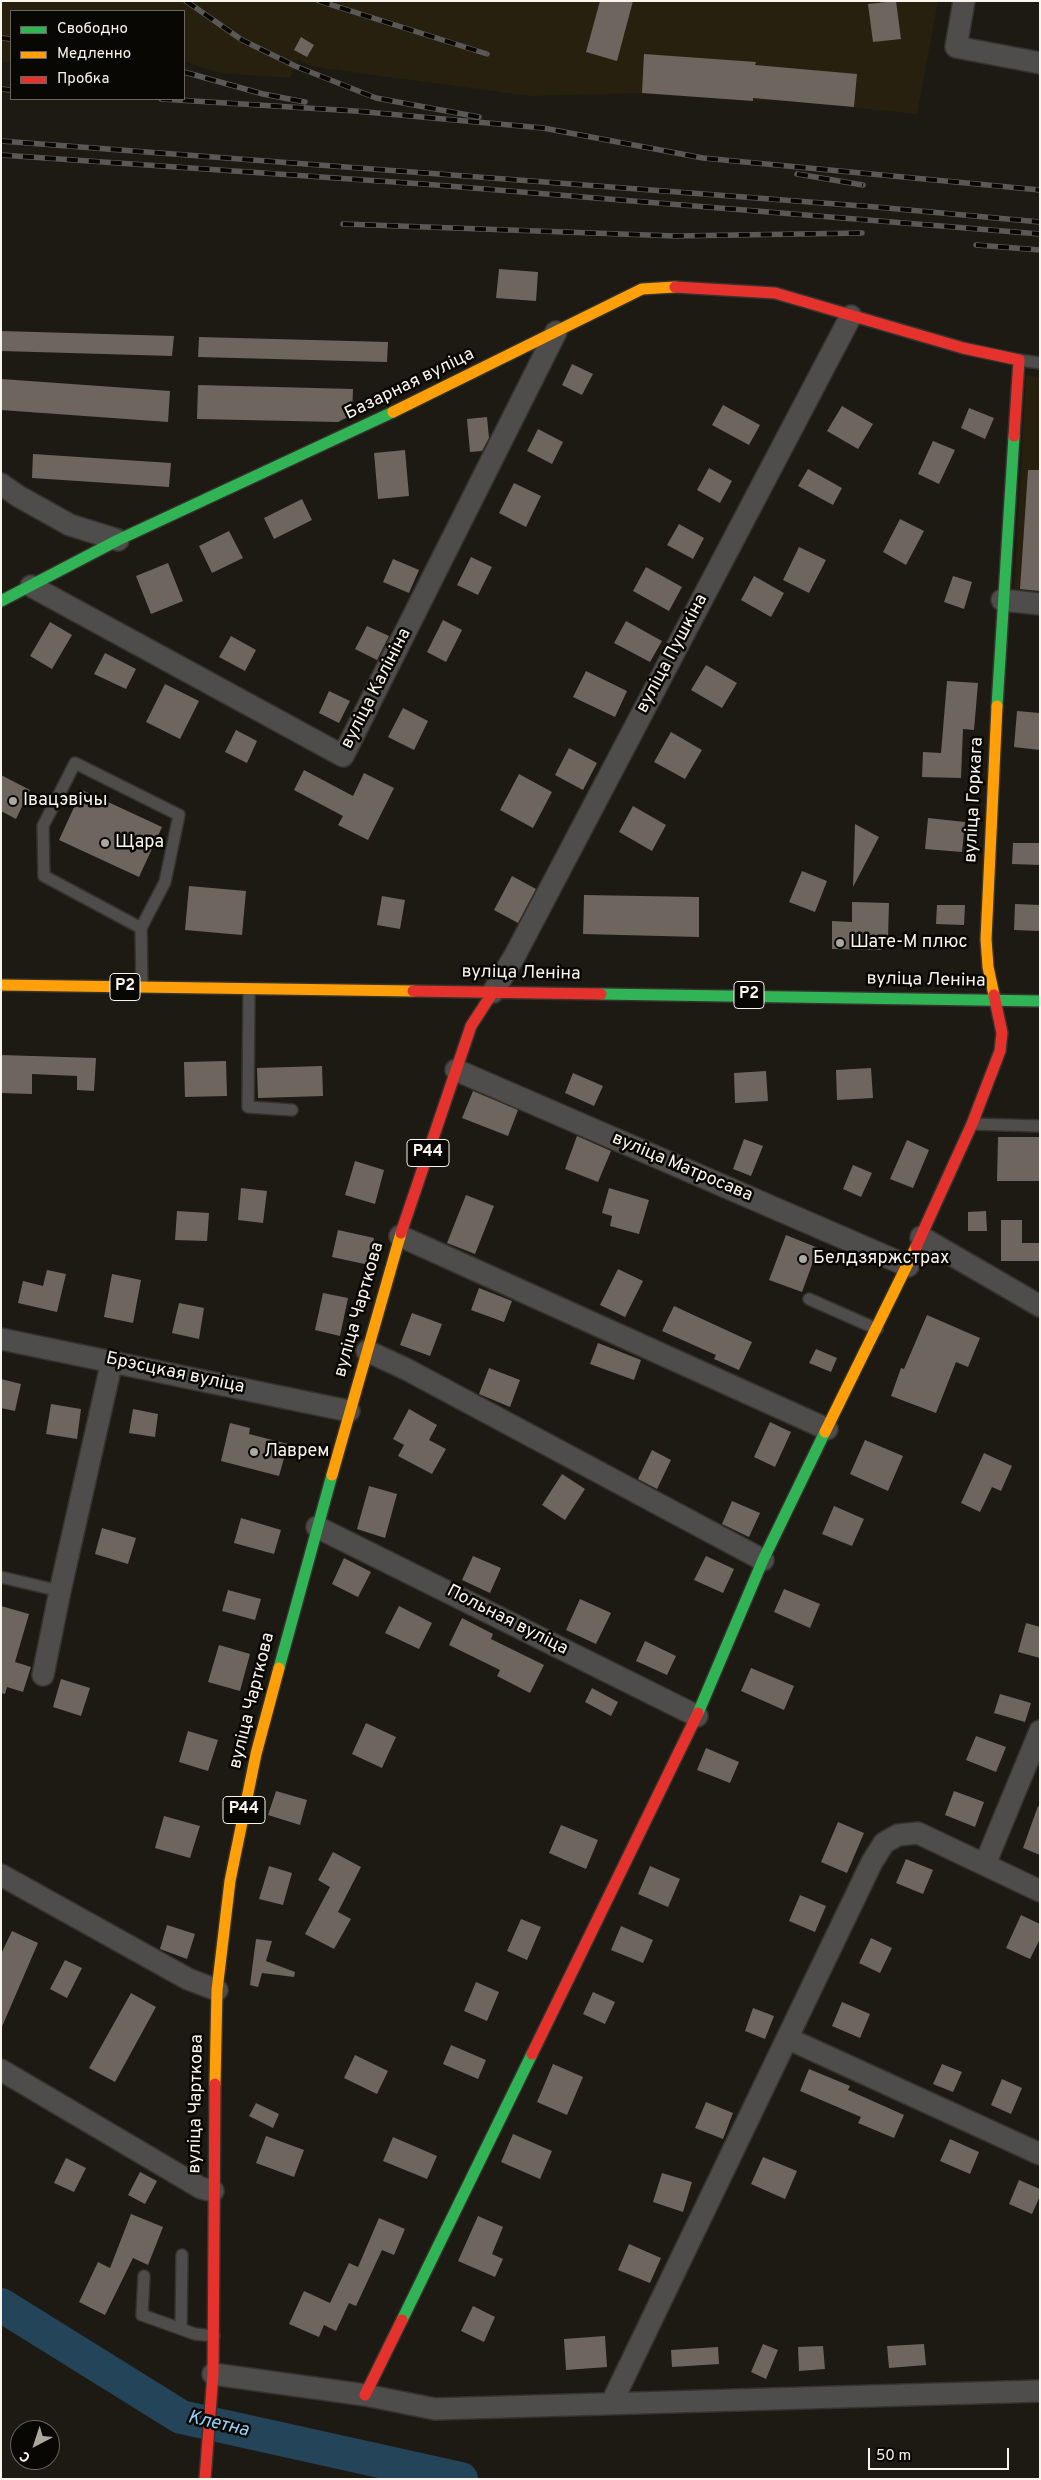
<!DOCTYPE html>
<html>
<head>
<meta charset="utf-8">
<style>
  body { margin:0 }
  #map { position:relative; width:1041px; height:2480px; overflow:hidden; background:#1d1a13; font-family:Overpass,sans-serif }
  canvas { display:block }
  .frame { position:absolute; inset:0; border:2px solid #f8f5ec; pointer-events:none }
  .legend { position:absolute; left:10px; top:10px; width:175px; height:90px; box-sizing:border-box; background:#090703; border:1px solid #696660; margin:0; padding:6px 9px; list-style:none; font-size:15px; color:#f8f5ec }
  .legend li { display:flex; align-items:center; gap:10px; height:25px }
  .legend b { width:25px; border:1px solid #696660 }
  .north { position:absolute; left:10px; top:2420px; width:50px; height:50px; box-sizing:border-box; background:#090703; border:1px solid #696660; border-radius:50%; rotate:220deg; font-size:14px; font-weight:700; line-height:20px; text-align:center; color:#f8f5ec }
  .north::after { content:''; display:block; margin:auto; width:18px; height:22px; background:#aba8a0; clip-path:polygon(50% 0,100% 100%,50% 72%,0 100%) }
  .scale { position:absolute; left:868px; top:2448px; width:141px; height:22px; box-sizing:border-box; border:2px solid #f8f5ec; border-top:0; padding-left:6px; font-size:15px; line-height:18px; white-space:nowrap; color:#f8f5ec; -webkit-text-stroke:4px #090703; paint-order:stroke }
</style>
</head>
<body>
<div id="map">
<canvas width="1041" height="2480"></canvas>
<div class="frame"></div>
<ul class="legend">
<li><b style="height:6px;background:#30b455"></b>Свободно</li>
<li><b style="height:6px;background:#ff9f0a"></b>Медленно</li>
<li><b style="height:6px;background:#e5322d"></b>Пробка</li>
</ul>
<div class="north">С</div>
<div class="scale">50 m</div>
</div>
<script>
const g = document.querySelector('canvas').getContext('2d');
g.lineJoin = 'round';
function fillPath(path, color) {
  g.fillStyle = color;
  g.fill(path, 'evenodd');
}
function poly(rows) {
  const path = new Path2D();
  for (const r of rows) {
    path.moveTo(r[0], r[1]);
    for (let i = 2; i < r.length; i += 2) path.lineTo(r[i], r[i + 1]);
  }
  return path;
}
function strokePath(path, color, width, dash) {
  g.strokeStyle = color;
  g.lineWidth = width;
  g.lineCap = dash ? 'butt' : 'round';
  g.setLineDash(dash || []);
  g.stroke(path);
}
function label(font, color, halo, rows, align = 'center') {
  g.font = font + ' Overpass,sans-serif';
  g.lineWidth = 5;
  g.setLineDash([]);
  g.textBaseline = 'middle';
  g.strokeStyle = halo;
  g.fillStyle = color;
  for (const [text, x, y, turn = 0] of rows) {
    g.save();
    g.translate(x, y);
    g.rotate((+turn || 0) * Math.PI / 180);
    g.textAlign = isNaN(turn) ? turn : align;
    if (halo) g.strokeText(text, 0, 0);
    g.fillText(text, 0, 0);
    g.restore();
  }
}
fillPath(poly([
  [1,1,938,1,917,114,778,100,753,101,642,93,531,96,314,67,298,59,290,78,219,73,184,61,184,11,11,11,11,63,1,62],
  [1026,375,1040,377,1040,615,1013,612]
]), '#27200e');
strokePath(poly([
  [1,2305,181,2417,461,2479]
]), '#244559', 34);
fillPath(poly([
  [600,1,633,1,617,61,586,52],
  [896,1,901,39,873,42,868,4],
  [301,37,314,45,307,57,294,50],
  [644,54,756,62,755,65,857,74,854,107,753,98,753,101,642,93],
  [499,269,538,272,536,301,496,298],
  [1,331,174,336,172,356,1,351],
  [199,337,388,342,387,362,198,357],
  [572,364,593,374,582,395,562,385],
  [1,379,170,391,168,422,1,410],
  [198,385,353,389,352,415,338,422,197,419],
  [723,405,760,425,749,445,712,425],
  [842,406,873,424,858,449,827,431],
  [969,408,994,418,985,439,961,428],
  [487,417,489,438,482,451,470,452,467,419],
  [538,429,563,442,552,464,527,451],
  [933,441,955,450,939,484,918,474],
  [405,450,409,496,378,499,374,453],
  [33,454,171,463,169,487,32,478],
  [709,468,732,481,720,503,697,490],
  [808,469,842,488,833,505,798,486],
  [1028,470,1040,470,1040,591,1020,589],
  [514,483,541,496,526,527,499,513],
  [302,499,312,520,274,539,264,518],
  [900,519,924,531,906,565,883,552],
  [679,524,704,538,693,559,667,545],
  [229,531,243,558,212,573,199,546],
  [799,547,826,560,809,593,783,580],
  [471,557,492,567,478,595,457,585],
  [393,559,419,570,409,593,383,582],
  [168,563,183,601,151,614,136,576],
  [646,567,682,587,669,611,633,591],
  [754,576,784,593,771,617,741,600],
  [953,576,972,582,964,609,944,602],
  [443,620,462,630,446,662,427,652],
  [626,621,662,641,650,662,614,643],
  [50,622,72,635,52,669,30,656],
  [367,626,389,636,377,660,355,649],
  [231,636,256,650,245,671,219,657],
  [105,653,136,669,126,689,94,674],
  [706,665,737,683,722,708,691,690],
  [586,671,627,691,615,717,573,697],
  [947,681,978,683,974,730,963,729,961,778,922,777,923,752,941,753],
  [165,684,199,701,180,739,146,722],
  [329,691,350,701,339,723,319,713],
  [403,708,428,721,414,750,388,737],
  [1017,711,1040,713,1040,750,1014,747],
  [236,730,257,741,247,763,225,752],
  [671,732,702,750,685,779,654,762],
  [569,748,597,763,583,790,555,775],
  [304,770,353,796,364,773,394,788,368,840,338,825,343,816,294,790],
  [519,774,552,792,533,828,500,810],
  [1,775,30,790,16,819,1,811],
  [82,790,162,827,139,877,59,840],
  [633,806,666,825,652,851,619,832],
  [928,818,965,822,962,852,925,849],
  [855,824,879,837,853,887],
  [1013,843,1040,843,1040,865,1012,864],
  [802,871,827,881,815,912,789,902],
  [512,876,536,889,518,923,494,910],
  [189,886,246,891,242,935,185,930],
  [584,895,699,897,699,937,583,934],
  [382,896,405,900,400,929,377,925],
  [852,902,889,903,888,939,883,939,882,950,832,949,832,921,852,922],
  [1015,904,1040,905,1040,931,1014,930],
  [937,905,965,905,964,925,936,924],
  [1,1055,96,1058,94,1091,77,1090,77,1076,32,1074,32,1094,1,1093],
  [226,1061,227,1096,185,1097,184,1062],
  [322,1066,323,1096,258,1098,257,1068],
  [871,1068,873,1098,837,1100,836,1070],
  [766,1071,768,1101,735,1103,734,1073],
  [573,1073,603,1086,594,1106,565,1093],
  [473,1091,518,1110,508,1136,462,1118],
  [577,1136,611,1151,598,1182,565,1169],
  [998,1137,1040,1137,1040,1181,997,1181],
  [744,1139,763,1146,751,1176,733,1169],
  [907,1140,929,1150,913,1188,890,1179],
  [355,1161,384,1170,375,1204,345,1195],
  [853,1165,872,1173,861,1197,843,1189],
  [241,1188,267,1191,263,1223,238,1220],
  [609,1188,649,1200,639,1234,610,1226,612,1216,602,1213],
  [466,1195,494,1206,475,1254,447,1243],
  [177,1211,209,1213,207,1241,175,1240],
  [986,1211,987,1231,968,1231,968,1212],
  [1001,1220,1022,1220,1022,1243,1040,1243,1040,1261,1001,1261],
  [338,1230,374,1238,369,1265,332,1257],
  [786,1235,818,1248,802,1292,769,1280],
  [618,1269,643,1281,625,1317,600,1305],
  [47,1270,66,1274,57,1312,18,1303,23,1281,43,1286],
  [112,1274,141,1280,133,1323,104,1317],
  [479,1288,512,1301,504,1322,471,1310],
  [323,1293,348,1298,340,1336,315,1330],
  [179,1303,204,1308,199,1339,172,1333],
  [674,1306,752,1342,739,1370,714,1359,716,1355,662,1331],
  [412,1313,442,1324,430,1356,400,1345],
  [927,1315,980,1338,968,1367,956,1362,936,1413,891,1396,901,1368,904,1369],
  [598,1343,641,1360,634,1380,590,1364],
  [816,1349,837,1358,831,1372,809,1363],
  [489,1368,520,1380,510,1407,479,1394],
  [1,1379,21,1384,15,1411,1,1408],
  [51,1404,81,1409,77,1439,46,1434],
  [133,1409,158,1414,155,1437,129,1433],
  [409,1409,437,1425,429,1440,446,1449,432,1474,398,1456,404,1445,393,1439],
  [770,1422,791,1432,775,1467,754,1457],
  [230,1423,250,1428,249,1434,288,1444,279,1476,221,1461],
  [865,1440,903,1456,888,1491,850,1474],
  [652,1450,671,1460,657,1489,638,1479],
  [984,1453,1012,1466,1001,1491,992,1487,980,1512,961,1503],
  [562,1474,585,1489,565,1520,542,1505],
  [369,1486,397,1494,385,1538,357,1529],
  [732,1501,760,1513,749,1537,722,1524],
  [834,1506,864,1519,852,1546,822,1534],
  [241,1518,281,1530,274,1554,234,1543],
  [102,1528,136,1538,128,1564,95,1554],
  [473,1556,501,1568,490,1593,462,1580],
  [706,1556,734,1569,723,1593,694,1580],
  [344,1558,371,1572,358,1597,332,1584],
  [784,1589,820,1604,810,1628,774,1612],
  [228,1590,261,1599,255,1620,222,1611],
  [580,1599,611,1613,596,1644,566,1630],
  [1,1606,29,1614,15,1662,31,1667,23,1692,7,1687,5,1694,1,1693],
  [399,1606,432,1623,419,1649,385,1633],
  [462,1618,493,1634,491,1639,544,1665,530,1693,497,1676,500,1670,449,1645],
  [1026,1623,1040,1627,1040,1658,1018,1652],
  [645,1641,676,1656,667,1675,636,1661],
  [219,1645,250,1654,240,1691,208,1682],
  [751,1668,794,1686,784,1710,741,1691],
  [61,1679,90,1688,81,1716,53,1707],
  [592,1688,618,1702,611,1716,585,1702],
  [1000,1694,1031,1703,1025,1722,994,1713],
  [366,1723,396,1737,382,1768,352,1754],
  [188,1731,218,1740,208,1771,179,1762],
  [976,1736,1006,1747,996,1772,966,1760],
  [706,1748,739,1762,730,1783,697,1770],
  [276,1791,307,1800,300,1825,268,1815],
  [954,1791,984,1802,975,1827,945,1815],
  [1038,1806,1040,1807,1040,1855,1023,1848],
  [164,1816,200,1826,190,1858,155,1848],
  [838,1822,864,1833,847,1873,821,1862],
  [561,1825,598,1840,586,1869,549,1853],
  [333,1852,361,1867,338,1912,351,1919,334,1949,305,1934,330,1887,318,1880],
  [906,1859,933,1870,923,1894,896,1883],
  [269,1866,292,1873,283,1905,259,1899],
  [650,1866,680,1879,668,1907,638,1894],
  [800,1895,826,1906,815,1932,789,1921],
  [1021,1915,1040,1924,1040,1939,1030,1959,1006,1948],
  [521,1919,541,1927,527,1960,507,1951],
  [167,1925,195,1934,187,1959,160,1949],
  [621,1926,653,1940,643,1963,611,1950],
  [12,1931,38,1943,1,2029,1,1954],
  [871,1938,892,1948,880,1973,859,1963],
  [256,1939,272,1941,266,1961,295,1972,294,1977,262,1973,258,1987,250,1985],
  [65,1960,82,1968,67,1998,50,1989],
  [476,1982,499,1992,487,2021,464,2011],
  [593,1992,615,2002,605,2024,583,2014],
  [131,1993,156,2007,115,2082,89,2068],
  [842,2002,870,2014,860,2038,832,2026],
  [753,2008,774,2016,765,2039,745,2031],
  [451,2045,486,2060,478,2079,443,2064],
  [355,2055,388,2071,377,2094,344,2078],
  [553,2064,583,2077,567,2115,537,2102],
  [942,2064,962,2072,953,2092,933,2084],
  [809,2069,850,2086,848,2090,904,2115,894,2138,858,2123,861,2117,800,2091],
  [1002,2079,1022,2088,1011,2114,991,2105],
  [706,2102,733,2113,723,2139,695,2128],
  [256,2103,279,2114,273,2128,249,2116],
  [513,2134,552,2151,540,2179,501,2162],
  [266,2136,304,2150,294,2177,256,2163],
  [393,2137,437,2156,427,2179,383,2161],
  [950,2139,979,2152,970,2174,940,2161],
  [763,2157,797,2171,785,2199,751,2184],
  [66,2158,86,2168,74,2192,54,2183],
  [140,2172,157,2181,145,2204,128,2195],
  [662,2173,692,2182,683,2212,653,2202],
  [1019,2180,1040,2189,1040,2196,1032,2214,1009,2204],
  [131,2214,163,2227,148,2265,133,2258,105,2315,79,2302,98,2262,110,2268],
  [478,2216,503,2227,492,2254,503,2259,495,2277,458,2261],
  [379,2218,405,2229,394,2255,382,2250,356,2306,349,2303,336,2331,324,2325,319,2337,289,2324,304,2291,330,2303,349,2263,358,2267],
  [629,2244,661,2258,650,2283,618,2270],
  [473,2306,495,2317,484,2342,461,2331],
  [605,2336,607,2367,566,2370,564,2339],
  [763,2344,778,2350,766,2379,751,2372],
  [924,2344,926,2365,889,2368,887,2346],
  [823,2346,825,2369,799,2371,798,2347],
  [718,2347,719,2364,672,2367,671,2350]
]), '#6f655f');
const lane = poly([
  [1019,360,1040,363],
  [141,928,165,882,179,815,75,763,43,826,44,876,141,928,142,987],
  [249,989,248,1107,292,1110],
  [972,1124,1040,1126],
  [809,1299,877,1329],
  [1,1577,60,1591],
  [144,2276,142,2315,195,2334,214,2336],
  [181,2329,182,2255]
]);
const street = poly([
  [964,1,956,47,1040,63],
  [1,484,18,496,70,525,118,540],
  [31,586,343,756,556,332],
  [1002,600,1040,604],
  [493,992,514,957,851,316],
  [456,1070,908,1266],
  [400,1236,827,1429],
  [921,1237,1040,1306],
  [1,1339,349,1411],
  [367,1351,406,1369,763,1560],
  [317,1527,697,1716],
  [43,1675,60,1591,112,1361],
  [985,1864,1040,1731],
  [1,1875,188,1979,217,1990],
  [789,2039,1040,2154],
  [1,2070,201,2188,213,2191],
  [213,2374,365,2395,435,2409,1040,2391],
  [612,2402,872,1862,884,1843,898,1835,918,1833,1040,1891]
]);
const fast = poly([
  [1,601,118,540,393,412],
  [997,706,1014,436],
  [601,994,1040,1001],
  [279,1668,332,1475],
  [698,1713,763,1560,825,1432],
  [402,2320,532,2054]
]);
const slow = poly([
  [393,412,642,289,675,287],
  [1,985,413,991],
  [994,995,988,967,986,939,997,706],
  [825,1432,916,1247],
  [332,1475,401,1233],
  [215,2084,217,1990,230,1881,256,1754,279,1668]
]);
const jam = poly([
  [675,287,775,293,963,348,1019,360,1014,436],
  [413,991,601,994],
  [401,1233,471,1026,493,992],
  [916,1247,972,1124,1000,1051,1002,1033,994,995],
  [532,2054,698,1713],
  [365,2395,402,2320],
  [205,2479,213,2374,215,2084]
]);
strokePath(lane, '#36332e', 14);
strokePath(street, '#36332e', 24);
strokePath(fast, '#36332e', 14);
strokePath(slow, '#36332e', 14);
strokePath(jam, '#36332e', 14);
strokePath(lane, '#4e4d4c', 11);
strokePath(street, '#4e4d4c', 21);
strokePath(fast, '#30b455', 11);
strokePath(slow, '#ff9f0a', 11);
strokePath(jam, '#e5322d', 11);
const rail = poly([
  [186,1,242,40,295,66,376,98,479,117],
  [319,1,487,54],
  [1,38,11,39],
  [184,72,263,94,305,102],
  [1,89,11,90],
  [161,99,355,111,543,128,703,158,1040,190],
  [1,141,876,207,1040,222],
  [1,155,423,184,1040,234],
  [797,174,863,185],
  [343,224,675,236,862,233],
  [976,245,1040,250]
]);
strokePath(rail, '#5b5957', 5.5);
strokePath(rail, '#090703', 4, [11]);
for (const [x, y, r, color] of [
  [13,801,5,"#aba8a0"],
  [105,843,5,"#aba8a0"],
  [840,943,5,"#aba8a0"],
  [803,1259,5,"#aba8a0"],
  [254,1452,5,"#aba8a0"]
]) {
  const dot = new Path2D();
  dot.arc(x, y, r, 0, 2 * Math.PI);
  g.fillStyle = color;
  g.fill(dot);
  strokePath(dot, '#090703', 2);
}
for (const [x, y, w] of [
  [125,987,30],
  [749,995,30],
  [428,1153,42],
  [244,1810,42]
]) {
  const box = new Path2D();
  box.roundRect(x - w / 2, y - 13.5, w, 27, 4);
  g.fillStyle = '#090703';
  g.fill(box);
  strokePath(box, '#f8f5ec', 1);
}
label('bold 16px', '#f8f5ec', null, [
  ["Р2",125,987],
  ["Р2",749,995],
  ["Р44",428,1153],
  ["Р44",244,1810]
]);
label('18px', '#f8f5ec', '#090703', [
  ["Базарная вуліца",410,385,-26],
  ["вуліца Пушкіна",673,654,-62],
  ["вуліца Калініна",377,689,-63],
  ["вуліца Горкага",975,800,-87],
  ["вуліца Леніна",521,974,1],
  ["вуліца Леніна",926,981,1],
  ["вуліца Матросава",682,1168,23],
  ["вуліца Чарткова",360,1310,-74],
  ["Брэсцкая вуліца",175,1374,12],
  ["Польная вуліца",507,1621,27],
  ["вуліца Чарткова",253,1701,-76],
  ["вуліца Чарткова",197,2104,-89]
]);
label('18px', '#f8f5ec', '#090703', [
  ["Івацэвічы",23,801],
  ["Щара",115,843],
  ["Шате-М плюс",850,943],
  ["Белдзяржстрах",813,1259],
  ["Лаврем",264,1452]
], 'left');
label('italic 19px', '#91d1fa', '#090703', [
  ["Клетна",218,2425,13]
]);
</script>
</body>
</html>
